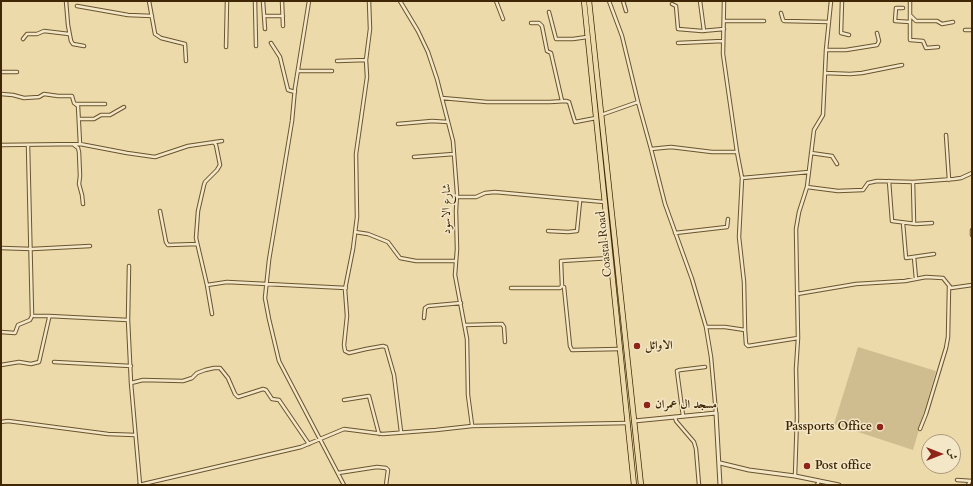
<!DOCTYPE html>
<html>
<head>
<meta charset="utf-8">
<style>
  body { margin:0 }
  #map { position:relative; width:973px; height:486px; overflow:hidden; background:#eddaab; font-family:Cardo,Amiri,serif }
  canvas { display:block }
  .frame { position:absolute; inset:0; border:2px solid #3f2705; pointer-events:none }
  .north { position:absolute; left:921px; top:434px; width:40px; height:40px; box-sizing:border-box; background:#f3e7c8; border:1px solid #ab9a7a; border-radius:50%; rotate:90deg; font-size:11px; font-weight:700; line-height:16px; text-align:center; color:#3f2705 }
  .north::after { content:''; display:block; margin:auto; width:14px; height:18px; background:#8f2418; clip-path:polygon(50% 0,100% 100%,50% 72%,0 100%) }
</style>
</head>
<body>
<div id="map">
<canvas width="973" height="486"></canvas>
<div class="frame"></div>
<div class="north">ش</div>
</div>
<script>
const g = document.querySelector('canvas').getContext('2d');
g.lineJoin = 'round';
function fillPath(path, color) {
  g.fillStyle = color;
  g.fill(path, 'evenodd');
}
function poly(rows) {
  const path = new Path2D();
  for (const r of rows) {
    path.moveTo(r[0], r[1]);
    for (let i = 2; i < r.length; i += 2) path.lineTo(r[i], r[i + 1]);
  }
  return path;
}
function strokePath(path, color, width, dash) {
  g.strokeStyle = color;
  g.lineWidth = width;
  g.lineCap = dash ? 'butt' : 'round';
  g.setLineDash(dash || []);
  g.stroke(path);
}
function label(font, color, halo, rows, align = 'center') {
  g.font = font + ' Cardo,Amiri,serif';
  g.lineWidth = 3;
  g.setLineDash([]);
  g.textBaseline = 'middle';
  g.strokeStyle = halo;
  g.fillStyle = color;
  for (const [text, x, y, turn = 0] of rows) {
    g.save();
    g.translate(x, y);
    g.rotate((+turn || 0) * Math.PI / 180);
    g.textAlign = isNaN(turn) ? turn : align;
    if (halo) g.strokeText(text, 0, 0);
    g.fillText(text, 0, 0);
    g.restore();
  }
}
fillPath(poly([
  [858,347,936,371,913,450,834,424]
]), '#cfbc8f');
const minor = poly([
  [66,1,68,25,71,41,73,44,84,46],
  [149,1,155,34,161,38,185,44,186,61],
  [255,1,256,46],
  [263,1,265,29],
  [282,1,283,26],
  [309,1,295,88,292,121,269,260,265,298,269,319,279,361,344,485],
  [369,1,370,29,366,60,367,77,356,154,357,217,353,249,345,289,347,316,344,345,345,351,349,353,366,349,383,346,386,347,394,375,401,432],
  [400,1,418,31,428,52,437,79,453,141,457,193,456,211,457,249,455,275,467,339,468,395,472,425],
  [496,1,503,19],
  [609,1,622,36,638,102],
  [623,1,626,11],
  [700,1,704,31],
  [842,1,841,33,849,35],
  [910,1,910,15,916,21,937,21,942,24,953,22],
  [672,4,676,6,678,29,702,31,724,29],
  [77,6,128,15,152,16],
  [903,8,896,8,895,21,910,22],
  [549,12,556,39,573,39,587,37],
  [781,13,783,20,784,21,829,22],
  [910,15,910,40,923,41,926,48,938,47],
  [264,16,283,16],
  [724,21,764,21],
  [531,23,539,23,542,26,547,51,551,53,562,101],
  [965,30,972,30],
  [23,39,27,34,37,34,44,31,69,34],
  [271,43,280,57,288,90,295,92],
  [678,43,723,41],
  [226,47,227,1],
  [826,50,846,50,877,45,879,41,877,33],
  [337,61,366,60],
  [298,71,332,71],
  [1,72,17,72],
  [825,73,850,74,862,73,902,65],
  [1,94,13,95,24,98,39,97,44,94,58,96,72,96,74,103,78,106,80,144],
  [442,98,487,102,550,102,566,101,569,102,575,122,596,118],
  [76,104,105,104],
  [601,115,638,102,651,149,671,147,712,152,737,152,723,54,724,1],
  [79,119,94,119,101,115,110,115,124,107],
  [398,124,432,121,448,122],
  [946,135,949,180],
  [214,142,216,145,220,165,217,170,205,182,204,185,198,211,196,238,207,285,227,282,346,288],
  [1,145,80,144,127,153,155,157,188,146,222,141],
  [74,145,78,148,79,152,80,176,79,184,82,195,83,204],
  [651,149,665,204,692,279,706,327,711,357,716,413],
  [811,153,832,156,837,164],
  [414,157,454,154],
  [742,178,809,172],
  [889,181,892,221,916,224,932,223],
  [913,182,914,223],
  [807,187,838,191,863,190,868,183,877,181,913,182,954,179,961,178,972,173],
  [457,197,476,197,485,193,495,192,604,202],
  [160,211,166,242,168,245,197,244],
  [903,223,906,258,934,254],
  [972,230,972,235],
  [548,231,568,232,577,231,580,201],
  [355,232,368,234,388,242,400,258,416,261,456,261],
  [675,233,727,227,728,219],
  [1,248,32,249,90,246],
  [914,257,916,279],
  [129,266,128,320,131,383,140,485],
  [207,285,212,314],
  [564,287,570,346,572,350,620,349],
  [511,288,560,288,562,286,561,261,610,258],
  [797,294,856,284,905,281,926,277,943,278,951,288,972,285],
  [49,316,128,320],
  [424,318,425,308,428,306,461,303],
  [465,325,502,324,504,327,505,342],
  [706,327,725,327,745,330,744,282,739,237,742,178,737,152],
  [745,330,746,344,748,346,798,338],
  [1,332,15,333,18,325,30,320,32,316],
  [54,362,131,366],
  [1,365,19,362,31,364,39,362,49,318,49,316,34,316,32,315,28,145],
  [131,383,143,380,183,381,192,378,197,373,205,370,214,368,220,368,228,378,235,394,238,397,263,389,266,390,272,399,279,400,309,444],
  [344,400,369,396,379,434],
  [683,416,677,371,680,370,705,367],
  [675,417,676,421,694,442,696,449,699,485],
  [1,422,8,421,108,434,135,435],
  [920,429,926,414,946,348,948,337,949,287],
  [338,473,377,467,386,468,388,470,386,485],
  [795,476,797,417,796,369,798,338,796,229,799,212,807,187,814,130,823,115,826,50,831,1],
  [957,480,972,481],
  [139,485,301,447,344,429,383,434,436,430,472,426,628,423],
  [817,485,819,481],
  [968,485,970,481]
]);
const tertiary = poly([
  [634,421,716,413,720,485],
  [720,463,749,470,795,476,839,485]
]);
const trunk = poly([
  [584,1,634,485],
  [589,1,641,485]
]);
strokePath(minor, '#6a542e', 4.5);
strokePath(tertiary, '#6a542e', 5);
strokePath(trunk, '#3f2705', 6);
strokePath(minor, '#f3e7c8', 2.5);
strokePath(tertiary, '#f3e7c8', 3);
strokePath(trunk, '#eddaab', 4.5);
for (const [x, y, r, color] of [
  [637,346,4,"#8f2418"],
  [647,405,4,"#8f2418"],
  [880,427,4,"#8f2418"],
  [807,466,4,"#8f2418"]
]) {
  const dot = new Path2D();
  dot.arc(x, y, r, 0, 2 * Math.PI);
  g.fillStyle = color;
  g.fill(dot);
  strokePath(dot, '#f3e7c8', 1.5);
}
label('12px', '#3f2705', '#f3e7c8', [
  ["شارع الاسود",447,209,-90],
  ["Coastal Road",605,244,-96]
]);
label('bold 12px', '#3f2705', '#f3e7c8', [
  ["الاوائل",645,346],
  ["مسجد ال عمران",655,405],
  ["Passports Office",872,427,"right"],
  ["Post office",815,466]
], 'left');
</script>
</body>
</html>
